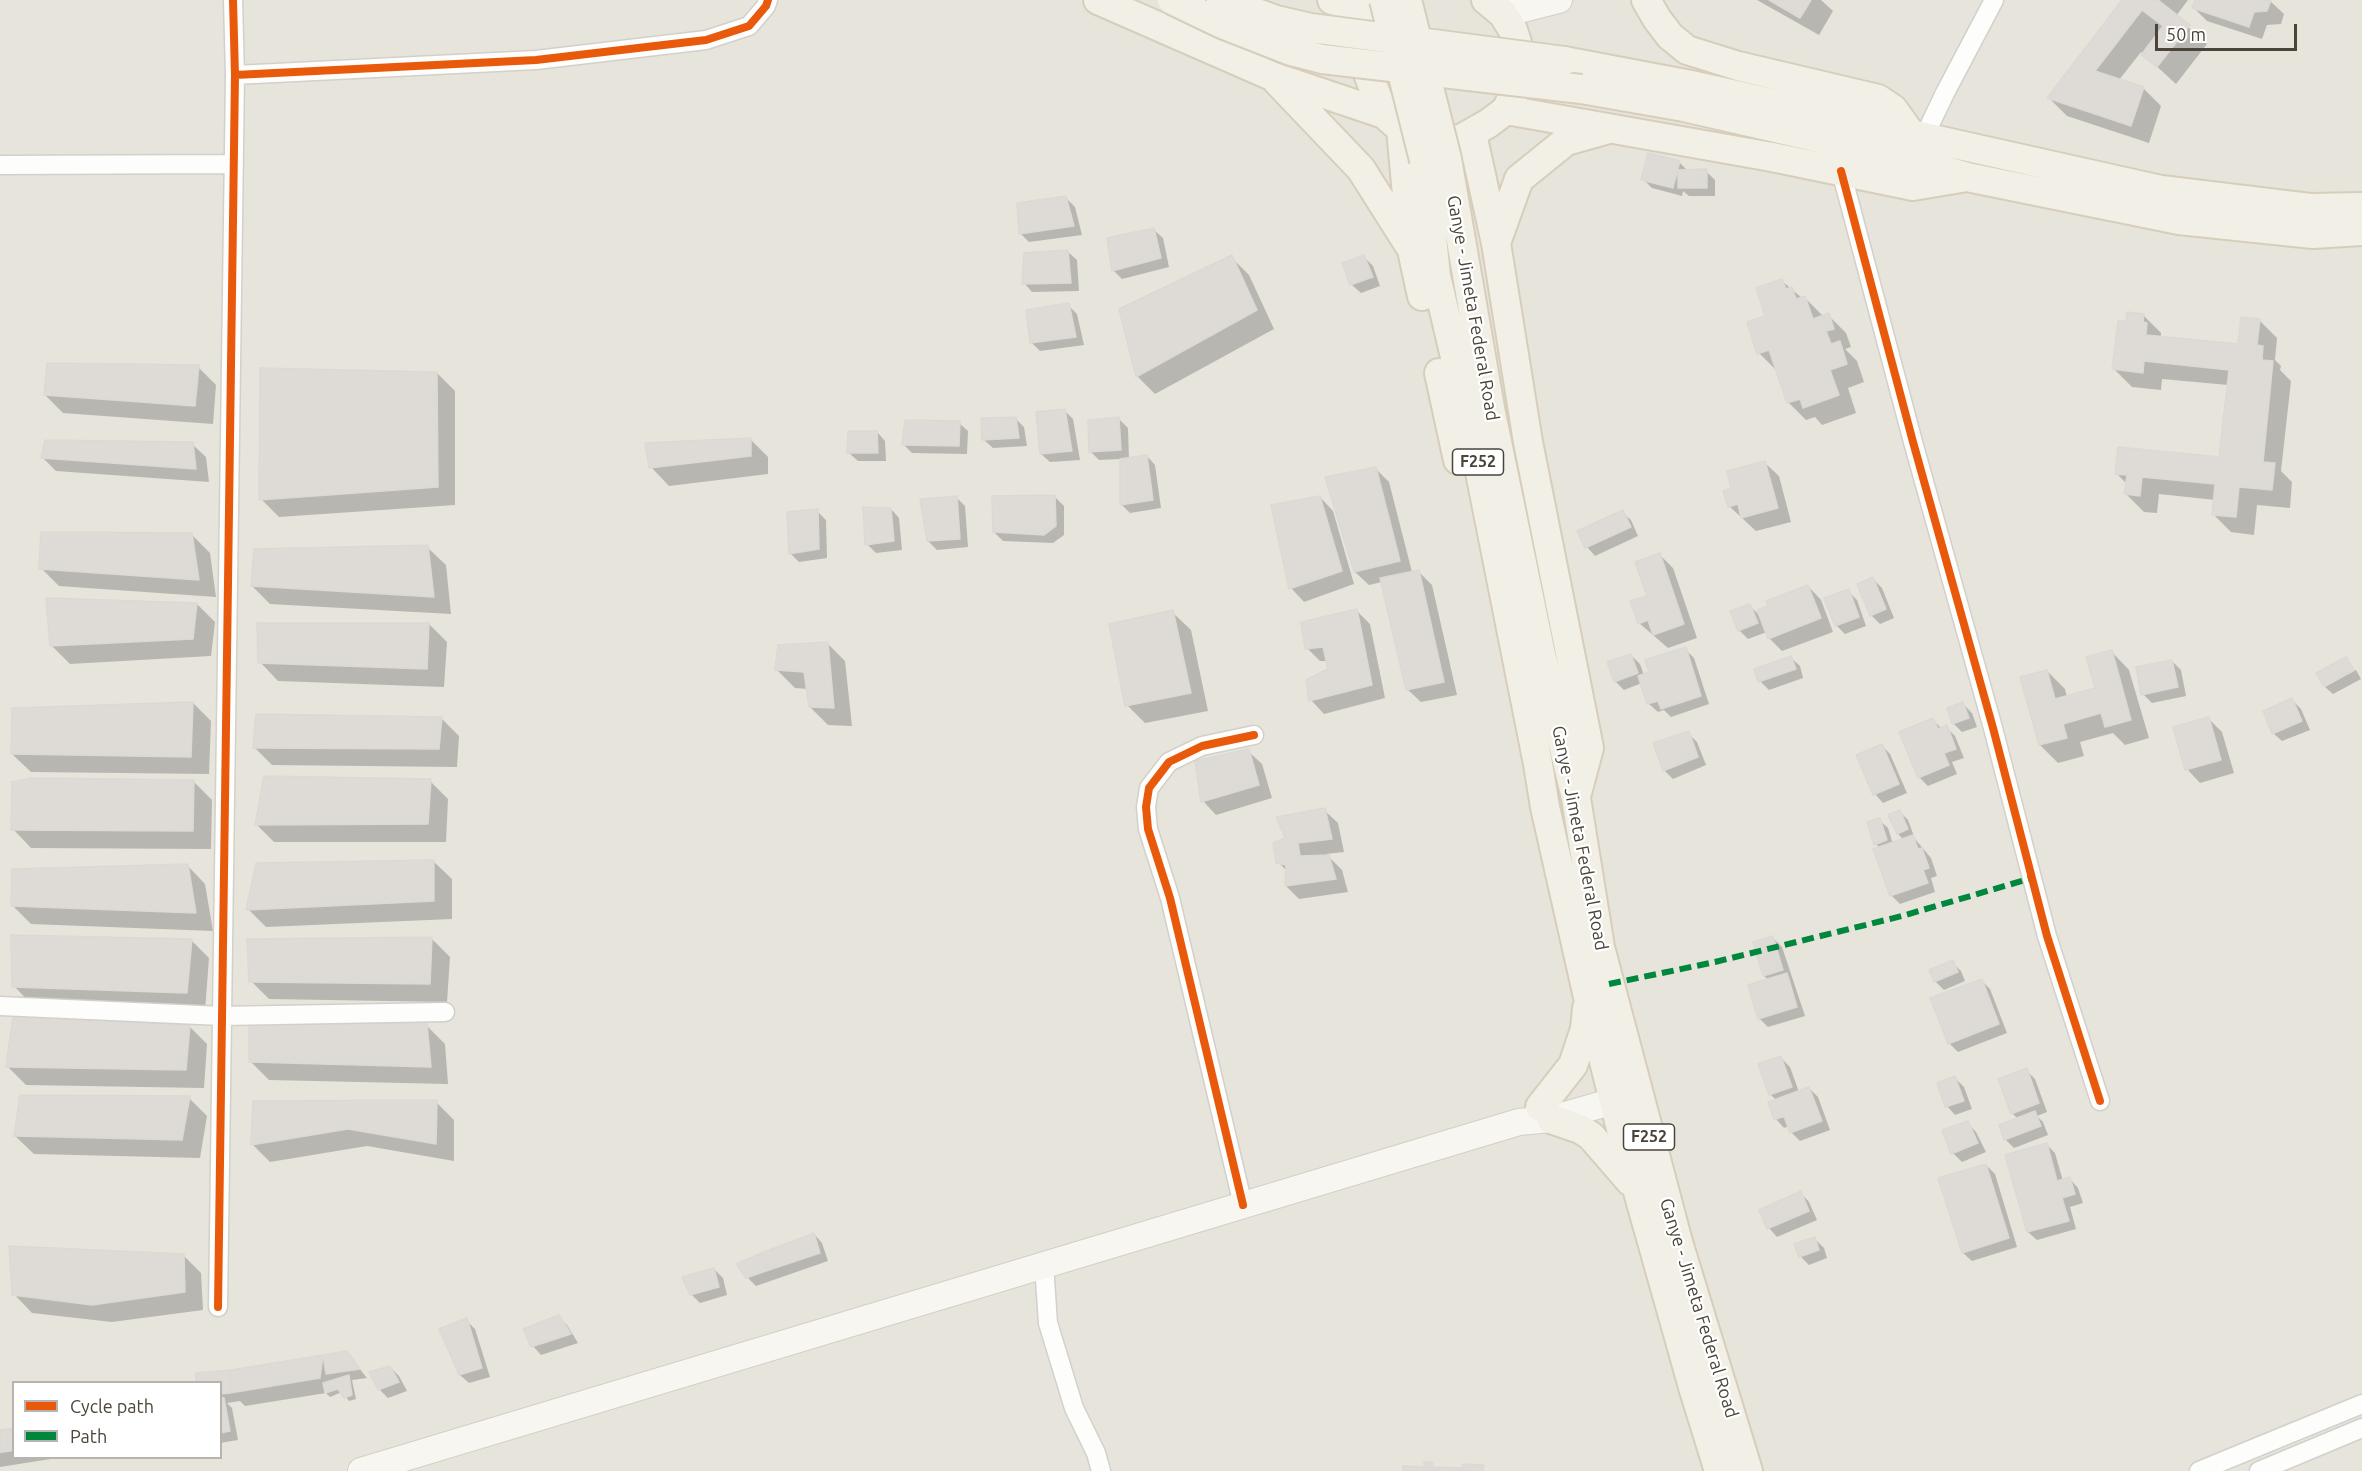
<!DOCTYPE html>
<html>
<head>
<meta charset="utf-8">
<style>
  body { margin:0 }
  #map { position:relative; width:2362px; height:1471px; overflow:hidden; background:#f4f2ee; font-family:Ubuntu,sans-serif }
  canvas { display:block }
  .legend { position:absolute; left:12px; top:1381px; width:210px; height:78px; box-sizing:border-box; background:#fff; border:2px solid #b7b4b0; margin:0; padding:8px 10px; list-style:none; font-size:18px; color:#4b4439 }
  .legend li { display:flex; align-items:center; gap:12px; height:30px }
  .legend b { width:30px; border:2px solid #b7b4b0 }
  .scale { position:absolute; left:2155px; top:24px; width:142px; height:27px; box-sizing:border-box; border:3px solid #4b4439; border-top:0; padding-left:8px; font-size:18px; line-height:21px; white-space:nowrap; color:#4b4439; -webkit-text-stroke:4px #fff; paint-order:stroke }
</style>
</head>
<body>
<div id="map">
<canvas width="2362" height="1471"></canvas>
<ul class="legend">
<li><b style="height:8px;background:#e8590c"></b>Cycle path</li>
<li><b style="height:8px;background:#00873e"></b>Path</li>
</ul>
<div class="scale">50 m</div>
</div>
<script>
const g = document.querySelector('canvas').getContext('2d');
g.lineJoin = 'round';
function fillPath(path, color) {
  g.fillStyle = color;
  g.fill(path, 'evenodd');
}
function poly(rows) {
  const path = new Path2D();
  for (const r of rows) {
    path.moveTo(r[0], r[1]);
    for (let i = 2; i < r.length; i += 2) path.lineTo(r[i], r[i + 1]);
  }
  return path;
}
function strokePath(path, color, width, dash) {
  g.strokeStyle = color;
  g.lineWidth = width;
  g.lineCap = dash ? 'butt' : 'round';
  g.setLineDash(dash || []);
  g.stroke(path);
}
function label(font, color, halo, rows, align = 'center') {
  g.font = font + ' Ubuntu,sans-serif';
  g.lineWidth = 4.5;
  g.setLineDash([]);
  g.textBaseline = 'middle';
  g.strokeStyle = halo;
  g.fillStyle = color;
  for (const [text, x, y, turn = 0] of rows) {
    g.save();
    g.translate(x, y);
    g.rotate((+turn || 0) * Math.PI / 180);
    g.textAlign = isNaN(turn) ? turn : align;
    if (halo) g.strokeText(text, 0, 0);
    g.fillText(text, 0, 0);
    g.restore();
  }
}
fillPath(poly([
  [0,0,2362,0,2362,1471,0,1471],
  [14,1382,220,1382,220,1458,14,1458]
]), '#e7e4dc');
fillPath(poly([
  [1757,0,1821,0,1833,11,1819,35],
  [2124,0,2188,0,2176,16,2207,44,2176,84,2141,52,2119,80,2143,88,2161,106,2149,143,2067,116,2049,98],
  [2196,0,2269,0,2284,14,2281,24,2267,25,2262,39,2207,21,2194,8],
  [1679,162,1688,171,1706,171,1715,180,1715,196,1689,196,1683,191,1682,196,1652,188,1643,179],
  [1066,198,1075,207,1082,235,1029,242,1020,233],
  [1154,230,1163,238,1169,267,1122,279,1113,270],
  [1068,252,1077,260,1079,291,1032,292,1024,283],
  [1231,257,1249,275,1274,329,1155,394,1137,376],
  [1364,257,1373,266,1380,286,1361,293,1352,285,1344,264],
  [1782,281,1802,298,1804,297,1823,316,1828,315,1846,333,1851,347,1845,349,1857,361,1864,382,1848,388,1856,413,1822,425,1815,417,1806,420,1788,402,1777,371,1759,353,1767,317],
  [1068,305,1077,314,1084,345,1040,351,1032,343],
  [2143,315,2161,333,2161,338,2239,346,2259,320,2277,338,2275,360,2281,366,2280,370,2291,381,2281,471,2292,482,2290,508,2257,505,2254,535,2231,532,2213,514,2215,500,2159,494,2157,513,2144,512,2126,494,2127,484,2117,474,2220,459,2228,385,2162,379,2161,390,2132,387,2114,369,2127,323],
  [198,367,216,385,213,424,63,413,45,395],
  [437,373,455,391,455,505,279,517,261,499],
  [1064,410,1073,419,1080,460,1050,462,1041,454],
  [1015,418,1024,427,1027,446,993,448,984,440],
  [1119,419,1128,428,1129,459,1147,456,1155,465,1161,508,1130,513,1121,504,1121,459,1099,460,1091,452],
  [959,423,968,431,967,454,912,453,903,444],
  [877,432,885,441,886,461,858,461,849,453],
  [750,439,768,457,768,474,669,486,651,467],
  [192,444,206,457,209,482,56,471,42,457],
  [1765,463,1779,476,1791,522,1756,531,1729,506,1733,489],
  [1375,468,1389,482,1412,572,1418,571,1432,585,1457,695,1421,702,1407,689,1382,582,1369,585,1355,572],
  [956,497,965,506,968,547,937,550,928,541],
  [1055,497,1064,506,1064,535,1053,543,1003,541,994,532],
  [1320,497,1333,511,1354,584,1304,602,1291,588],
  [891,509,899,518,902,550,876,553,867,544],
  [817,511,826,520,827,558,799,562,790,553],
  [1622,512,1631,520,1638,536,1595,556,1587,547,1579,532],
  [192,535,210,553,216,597,59,586,41,568],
  [427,547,446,565,451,614,270,604,252,586],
  [1660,555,1673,568,1697,638,1668,648,1639,623],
  [1873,579,1882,588,1894,618,1880,624,1871,615],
  [1808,586,1821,600,1833,632,1782,651,1769,638,1767,632,1748,639,1739,630,1750,606,1761,617],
  [1848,591,1857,600,1866,626,1845,634,1836,625],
  [197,604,215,622,211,656,70,664,52,646],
  [1356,610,1370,624,1385,698,1324,714,1311,700,1329,670,1328,661,1320,661,1307,648],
  [1172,612,1191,630,1208,711,1145,723,1127,705],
  [429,624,447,642,444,687,278,681,260,662],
  [827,643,845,661,852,726,828,725,810,707,808,689,795,688,777,670],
  [1685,649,1694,658,1709,704,1671,717,1664,710,1658,712,1649,704,1642,683,1624,690,1615,681,1631,655,1640,664,1644,675,1651,673],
  [2111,651,2129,670,2149,738,2125,745,2113,733,2080,742,2084,756,2058,763,2040,745,2047,671,2065,689,2067,697,2096,689],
  [1791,658,1800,666,1803,678,1769,690,1760,681],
  [2172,661,2181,670,2186,696,2152,703,2143,694],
  [2356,670,2361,679,2333,694,2325,687],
  [2292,700,2301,709,2310,730,2282,741,2273,733],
  [193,703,211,721,209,774,31,772,12,754],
  [1963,704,1972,713,1977,727,1962,732,1953,723],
  [441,718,459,736,457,767,272,765,254,747],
  [2209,719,2222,732,2234,773,2200,783,2187,769],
  [1933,720,1942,729,1946,727,1955,736,1964,758,1952,762,1957,774,1928,786,1919,777],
  [1688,733,1697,742,1706,765,1673,779,1664,770],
  [1882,746,1890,754,1907,793,1883,803,1875,794],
  [1248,751,1262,764,1272,798,1216,815,1203,801],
  [430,781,448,799,446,842,274,842,256,824],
  [194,782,212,800,211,849,31,848,13,829],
  [1324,810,1338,823,1344,852,1326,854,1342,870,1348,892,1299,899,1286,886,1287,871,1278,862,1287,839],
  [1899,811,1908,820,1915,839,1931,858,1937,876,1931,878,1935,892,1900,904,1891,895,1880,848,1876,844,1879,820,1888,828,1893,844,1904,840,1898,834,1890,816],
  [433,861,452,879,452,919,266,927,248,909],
  [187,865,205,884,213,931,31,924,13,906],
  [431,938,450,957,447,1002,269,999,251,981],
  [1773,938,1782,947,1805,1016,1768,1027,1759,1018,1769,980,1764,976],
  [191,940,209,958,205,1011,32,1005,14,986],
  [1952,962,1961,971,1965,981,1944,990,1935,981],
  [1981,980,1990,989,2007,1033,1958,1052,1949,1043],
  [189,1026,207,1044,204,1088,26,1085,8,1067],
  [427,1026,445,1044,448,1084,269,1080,251,1062],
  [1781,1058,1790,1067,1799,1092,1809,1088,1818,1097,1830,1130,1800,1141,1791,1132,1789,1126,1784,1128,1776,1119,1777,1101,1770,1094],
  [2026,1070,2035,1079,2047,1112,2037,1116,2043,1122,2048,1135,2014,1148,2005,1139,2018,1119,2012,1113],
  [1955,1078,1964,1087,1972,1109,1955,1115,1947,1106],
  [189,1098,207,1116,200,1158,34,1154,15,1136],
  [436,1102,454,1120,454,1161,367,1146,270,1162,252,1144],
  [1967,1123,1976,1132,1986,1152,1962,1162,1953,1153],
  [2046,1144,2055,1153,2063,1181,2070,1179,2078,1188,2083,1203,2070,1207,2076,1229,2037,1240,2028,1232],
  [1986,1165,1995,1174,2017,1247,1972,1261,1963,1253,1940,1179],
  [1801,1193,1809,1202,1817,1220,1777,1237,1769,1228],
  [814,1234,822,1243,828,1261,756,1286,747,1277],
  [1815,1239,1824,1248,1827,1258,1809,1265,1800,1256],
  [183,1255,201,1273,203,1310,112,1322,32,1313,14,1294],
  [714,1269,723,1278,727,1295,700,1303,691,1294],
  [558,1317,567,1325,578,1343,541,1355,533,1346],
  [466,1320,475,1329,490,1377,469,1383,460,1375],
  [347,1353,367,1378,352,1380,356,1399,349,1401,342,1392,330,1397,326,1393,245,1406,240,1401,227,1403,232,1408,238,1440,220,1443,220,1382,198,1382,197,1375],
  [390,1367,399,1376,407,1391,388,1398,379,1389],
  [14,1451,14,1458,57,1458,0,1467,0,1453]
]), '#0003');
const building = poly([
  [1769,0,1811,0,1800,18,1769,0],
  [2122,0,2158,0,2190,25,2157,67,2141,55,2163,26,2142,10,2095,71,2144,87,2131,126,2047,98,2122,0],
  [2195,0,2271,0,2267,11,2254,12,2249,27,2192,8,2195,0],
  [1648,153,1680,161,1673,188,1641,180,1648,153],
  [1707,169,1707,188,1678,188,1678,170,1707,169],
  [1066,196,1074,226,1019,234,1017,203,1066,196],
  [1154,228,1161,258,1112,271,1107,238,1154,228],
  [1068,250,1071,283,1022,284,1024,253,1068,250],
  [1232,255,1257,310,1136,377,1119,309,1232,255],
  [1364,255,1373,277,1350,285,1342,263,1364,255],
  [1782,279,1786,289,1792,287,1796,299,1805,296,1813,319,1829,313,1834,329,1826,331,1831,344,1840,341,1847,364,1830,370,1839,395,1803,408,1800,399,1787,403,1769,350,1757,354,1747,322,1765,316,1756,288,1782,279],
  [1069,303,1076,337,1030,343,1026,310,1069,303],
  [2127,312,2144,314,2143,322,2147,323,2146,335,2238,344,2241,317,2260,319,2257,345,2263,346,2262,360,2273,361,2263,462,2275,463,2272,490,2239,487,2236,517,2212,515,2215,484,2142,477,2140,496,2124,494,2127,475,2115,474,2118,447,2219,457,2229,370,2144,361,2143,373,2112,369,2118,321,2126,321,2127,312],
  [47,363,199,365,195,406,44,395,47,363],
  [260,368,437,372,438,487,259,500,260,368],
  [1065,409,1072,451,1040,454,1036,412,1065,409],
  [1016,417,1019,438,982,440,981,418,1016,417],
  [1119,417,1121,450,1089,452,1088,420,1119,417],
  [905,420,960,421,959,446,902,445,905,420],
  [848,431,877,431,878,453,847,453,848,431],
  [751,438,751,456,649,468,645,443,751,438],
  [45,440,193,442,196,469,41,458,45,440],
  [1147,455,1153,500,1120,505,1120,459,1147,455],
  [1765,461,1778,508,1741,518,1738,504,1728,507,1723,491,1731,488,1727,471,1765,461],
  [1376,467,1400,561,1354,572,1325,477,1376,467],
  [1055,495,1056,526,1044,535,993,532,992,496,1055,495],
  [957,496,960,539,927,541,920,499,957,496],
  [1320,496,1342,571,1289,589,1271,505,1320,496],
  [863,507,891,508,894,541,865,545,863,507],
  [818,509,819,549,789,554,787,512,818,509],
  [1623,510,1631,527,1585,548,1577,531,1623,510],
  [41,532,192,533,199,580,39,569,41,532],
  [428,545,434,597,251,586,254,549,428,545],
  [1660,553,1684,624,1653,635,1648,620,1638,624,1630,601,1647,596,1635,562,1660,553],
  [1419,570,1444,682,1406,690,1380,578,1419,570],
  [1873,577,1886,609,1870,616,1857,584,1873,577],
  [1808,585,1821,618,1768,639,1757,610,1768,606,1766,601,1808,585],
  [1849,589,1859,617,1835,626,1824,598,1849,589],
  [46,598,197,603,193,639,50,646,46,598],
  [1750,604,1758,623,1738,631,1730,611,1750,604],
  [1357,609,1372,685,1309,701,1306,680,1328,669,1323,647,1305,649,1301,622,1357,609],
  [1173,610,1191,693,1125,706,1109,624,1173,610],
  [257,623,429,623,427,669,258,663,257,623],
  [828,642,834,708,809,707,804,672,775,670,778,645,828,642],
  [1686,647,1701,696,1661,709,1658,701,1647,704,1638,676,1649,672,1645,660,1686,647],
  [2112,650,2131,720,2105,727,2101,713,2063,724,2067,738,2039,745,2020,677,2047,670,2055,699,2095,688,2086,657,2112,650],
  [1631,654,1638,673,1614,682,1607,662,1631,654],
  [1791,656,1796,669,1758,682,1754,669,1791,656],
  [2346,657,2354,670,2323,686,2316,673,2346,657],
  [2172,660,2178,687,2141,695,2136,667,2172,660],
  [2292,698,2302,721,2272,734,2263,711,2292,698],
  [193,702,191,757,11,754,12,708,193,702],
  [1963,702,1969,718,1952,724,1947,708,1963,702],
  [256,714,442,717,439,749,253,748,256,714],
  [2209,717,2221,760,2185,770,2173,727,2209,717],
  [1933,718,1938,729,1947,725,1956,749,1944,753,1949,765,1918,778,1899,732,1933,718],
  [1689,731,1698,757,1663,771,1653,743,1689,731],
  [1882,744,1899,784,1873,795,1856,755,1882,744],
  [1249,749,1259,785,1201,802,1195,761,1249,749],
  [264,776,431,779,428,824,255,825,264,776],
  [32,778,194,780,193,831,11,830,12,782,32,778],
  [1325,808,1332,839,1298,843,1300,856,1329,855,1336,879,1285,886,1286,865,1276,863,1273,843,1285,838,1276,817,1325,808],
  [1900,810,1908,829,1897,834,1888,815,1900,810],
  [1880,818,1887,840,1874,845,1867,822,1880,818],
  [1913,835,1918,849,1922,848,1929,868,1923,870,1928,883,1890,896,1873,849,1913,835],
  [434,860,434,901,246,910,256,863,434,860],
  [188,864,196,913,11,906,12,869,188,864],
  [11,935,192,939,187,993,12,987,11,935],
  [1773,936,1783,970,1763,976,1753,942,1773,936],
  [432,937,430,984,249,982,247,939,432,937],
  [1953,960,1958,972,1934,982,1929,970,1953,960],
  [1787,973,1797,1007,1758,1019,1748,985,1787,973],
  [1982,979,1999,1024,1948,1044,1930,998,1982,979],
  [13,1016,190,1025,186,1070,6,1067,13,1016],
  [249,1023,427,1024,431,1067,249,1062,249,1023],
  [1781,1056,1792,1087,1769,1095,1758,1064,1781,1056],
  [2027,1068,2039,1103,2011,1114,1998,1079,2027,1068],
  [1955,1076,1964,1101,1945,1107,1937,1083,1955,1076],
  [1809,1087,1822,1121,1790,1133,1784,1116,1774,1120,1768,1102,1809,1087],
  [20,1095,190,1096,182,1140,14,1136,20,1095],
  [437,1100,436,1144,348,1129,251,1145,253,1101,437,1100],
  [2035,1111,2041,1126,2004,1140,1999,1125,2035,1111],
  [1968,1121,1978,1143,1951,1154,1942,1130,1968,1121],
  [2047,1143,2057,1181,2070,1177,2075,1194,2062,1198,2069,1221,2027,1232,2005,1155,2047,1143],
  [1986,1164,2009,1238,1962,1253,1938,1178,1986,1164],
  [1801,1191,1809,1211,1767,1229,1759,1210,1801,1191],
  [814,1233,820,1253,769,1270,759,1254,814,1233],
  [1815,1237,1819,1250,1799,1257,1794,1244,1815,1237],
  [9,1246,184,1254,185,1292,92,1305,12,1295,9,1246],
  [759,1254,769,1270,746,1278,736,1264,759,1254],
  [714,1268,719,1287,690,1295,682,1277,714,1268],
  [559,1315,571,1334,531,1347,523,1329,559,1315],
  [467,1318,482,1368,459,1375,439,1329,467,1318],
  [347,1351,360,1369,326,1374,323,1355,347,1351],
  [323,1355,320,1378,230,1393,231,1370,323,1355],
  [390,1366,399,1382,378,1390,369,1372,390,1366],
  [231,1370,230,1393,220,1394,220,1382,196,1382,196,1373,231,1370],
  [349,1375,352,1395,344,1398,338,1389,325,1393,323,1383,349,1375],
  [220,1397,224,1398,230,1431,220,1433,220,1397],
  [14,1428,14,1449,0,1452,0,1430,14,1428],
  [1424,1462,1433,1462,1432,1467,1462,1468,1463,1464,1484,1465,1483,1471,1403,1471,1403,1466,1424,1467,1424,1462]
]);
fillPath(building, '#dedbd6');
strokePath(building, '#dcd9d4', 1.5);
const minor = poly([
  [235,75,536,60,706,40,749,26,766,6,768,0],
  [1924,137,1945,93,1994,0],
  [0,165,234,164],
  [1841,171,1913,442,1993,728,2047,936,2100,1101],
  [0,1006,222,1016,445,1012],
  [1243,1205,1170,898,1148,829,1146,807,1149,788,1169,762,1202,746,1254,735],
  [1044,1265,1048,1323,1074,1408,1096,1453,1101,1471],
  [218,1307,235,75,233,0],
  [2199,1471,2362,1404],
  [2259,1471,2362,1428]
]);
const secondary = poly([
  [1503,14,1559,0],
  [361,1471,1519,1122,1551,1119,1614,1101]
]);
const primary = poly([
  [1098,0,1274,77,1384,114,1401,129,1420,138,1441,141,1461,139,1489,123,1506,110,1519,84,1520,52,1513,30,1503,14,1486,0],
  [1332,0,1384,15],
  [1646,0,1657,19,1670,36,1687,50,1738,66,1878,99,1893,109,1911,134],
  [1370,42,1366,69,1384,114],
  [1564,61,1691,85,2161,190,2310,208,2362,207],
  [1277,81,1361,169,1409,245],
  [1581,89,1684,107,1890,154,1967,177,2179,220,2313,234,2362,231],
  [1506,110,1772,157,1913,186,1961,178],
  [1401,129,1412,250,1422,296],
  [1472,134,1496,243,1528,442,1589,748,1577,793],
  [1447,159,1490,408,1540,650,1576,798,1600,947,1678,1242,1748,1471],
  [1424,160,1436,276,1468,412,1538,764,1545,807,1588,997,1627,1153,1693,1387,1719,1471],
  [1496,243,1519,179,1566,141,1605,130],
  [1439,373,1458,460],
  [1540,1107,1573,1065,1585,1029,1587,1008],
  [1551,1119,1580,1129,1591,1136,1630,1181]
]);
strokePath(minor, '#d2d0cb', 21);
strokePath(secondary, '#d3cfc5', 28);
strokePath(primary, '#d6cebb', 32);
strokePath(minor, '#fdfdfc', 18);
strokePath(secondary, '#f7f6f1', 26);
strokePath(primary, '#f2efe6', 28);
const primaryBridge = poly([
  [1172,0,1222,24,1291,51,1322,59,1581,89],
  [1221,0,1276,20,1311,28,1564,61],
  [1384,0,1424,160],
  [1407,0,1447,159]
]);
strokePath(primaryBridge, '#d6cebb', 32, []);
strokePath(primaryBridge, '#f2efe6', 28);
strokePath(poly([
  [1609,984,1715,962,1902,916,2032,878]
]), '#00873e', 6, [12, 6]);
strokePath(poly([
  [235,75,536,60,706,40,749,26,766,6,768,0],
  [1841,171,1913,442,1993,728,2047,936,2100,1101],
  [1243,1205,1170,898,1148,829,1146,807,1149,788,1169,762,1202,746,1254,735],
  [218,1307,235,75,233,0]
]), '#e8590c', 8);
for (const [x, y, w] of [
  [1478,462,51],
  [1649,1137,51]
]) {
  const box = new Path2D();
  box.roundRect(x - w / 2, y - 13, w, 26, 4.5);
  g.fillStyle = '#fff';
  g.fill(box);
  strokePath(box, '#4b4439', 1.5);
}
label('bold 16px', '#4b4439', null, [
  ["F252",1478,462],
  ["F252",1649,1137]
]);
label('18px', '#4b4439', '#fff', [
  ["Ganye - Jimeta Federal Road",1473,308,80],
  ["Ganye - Jimeta Federal Road",1580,838,79],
  ["Ganye - Jimeta Federal Road",1699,1308,73]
]);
</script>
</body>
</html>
